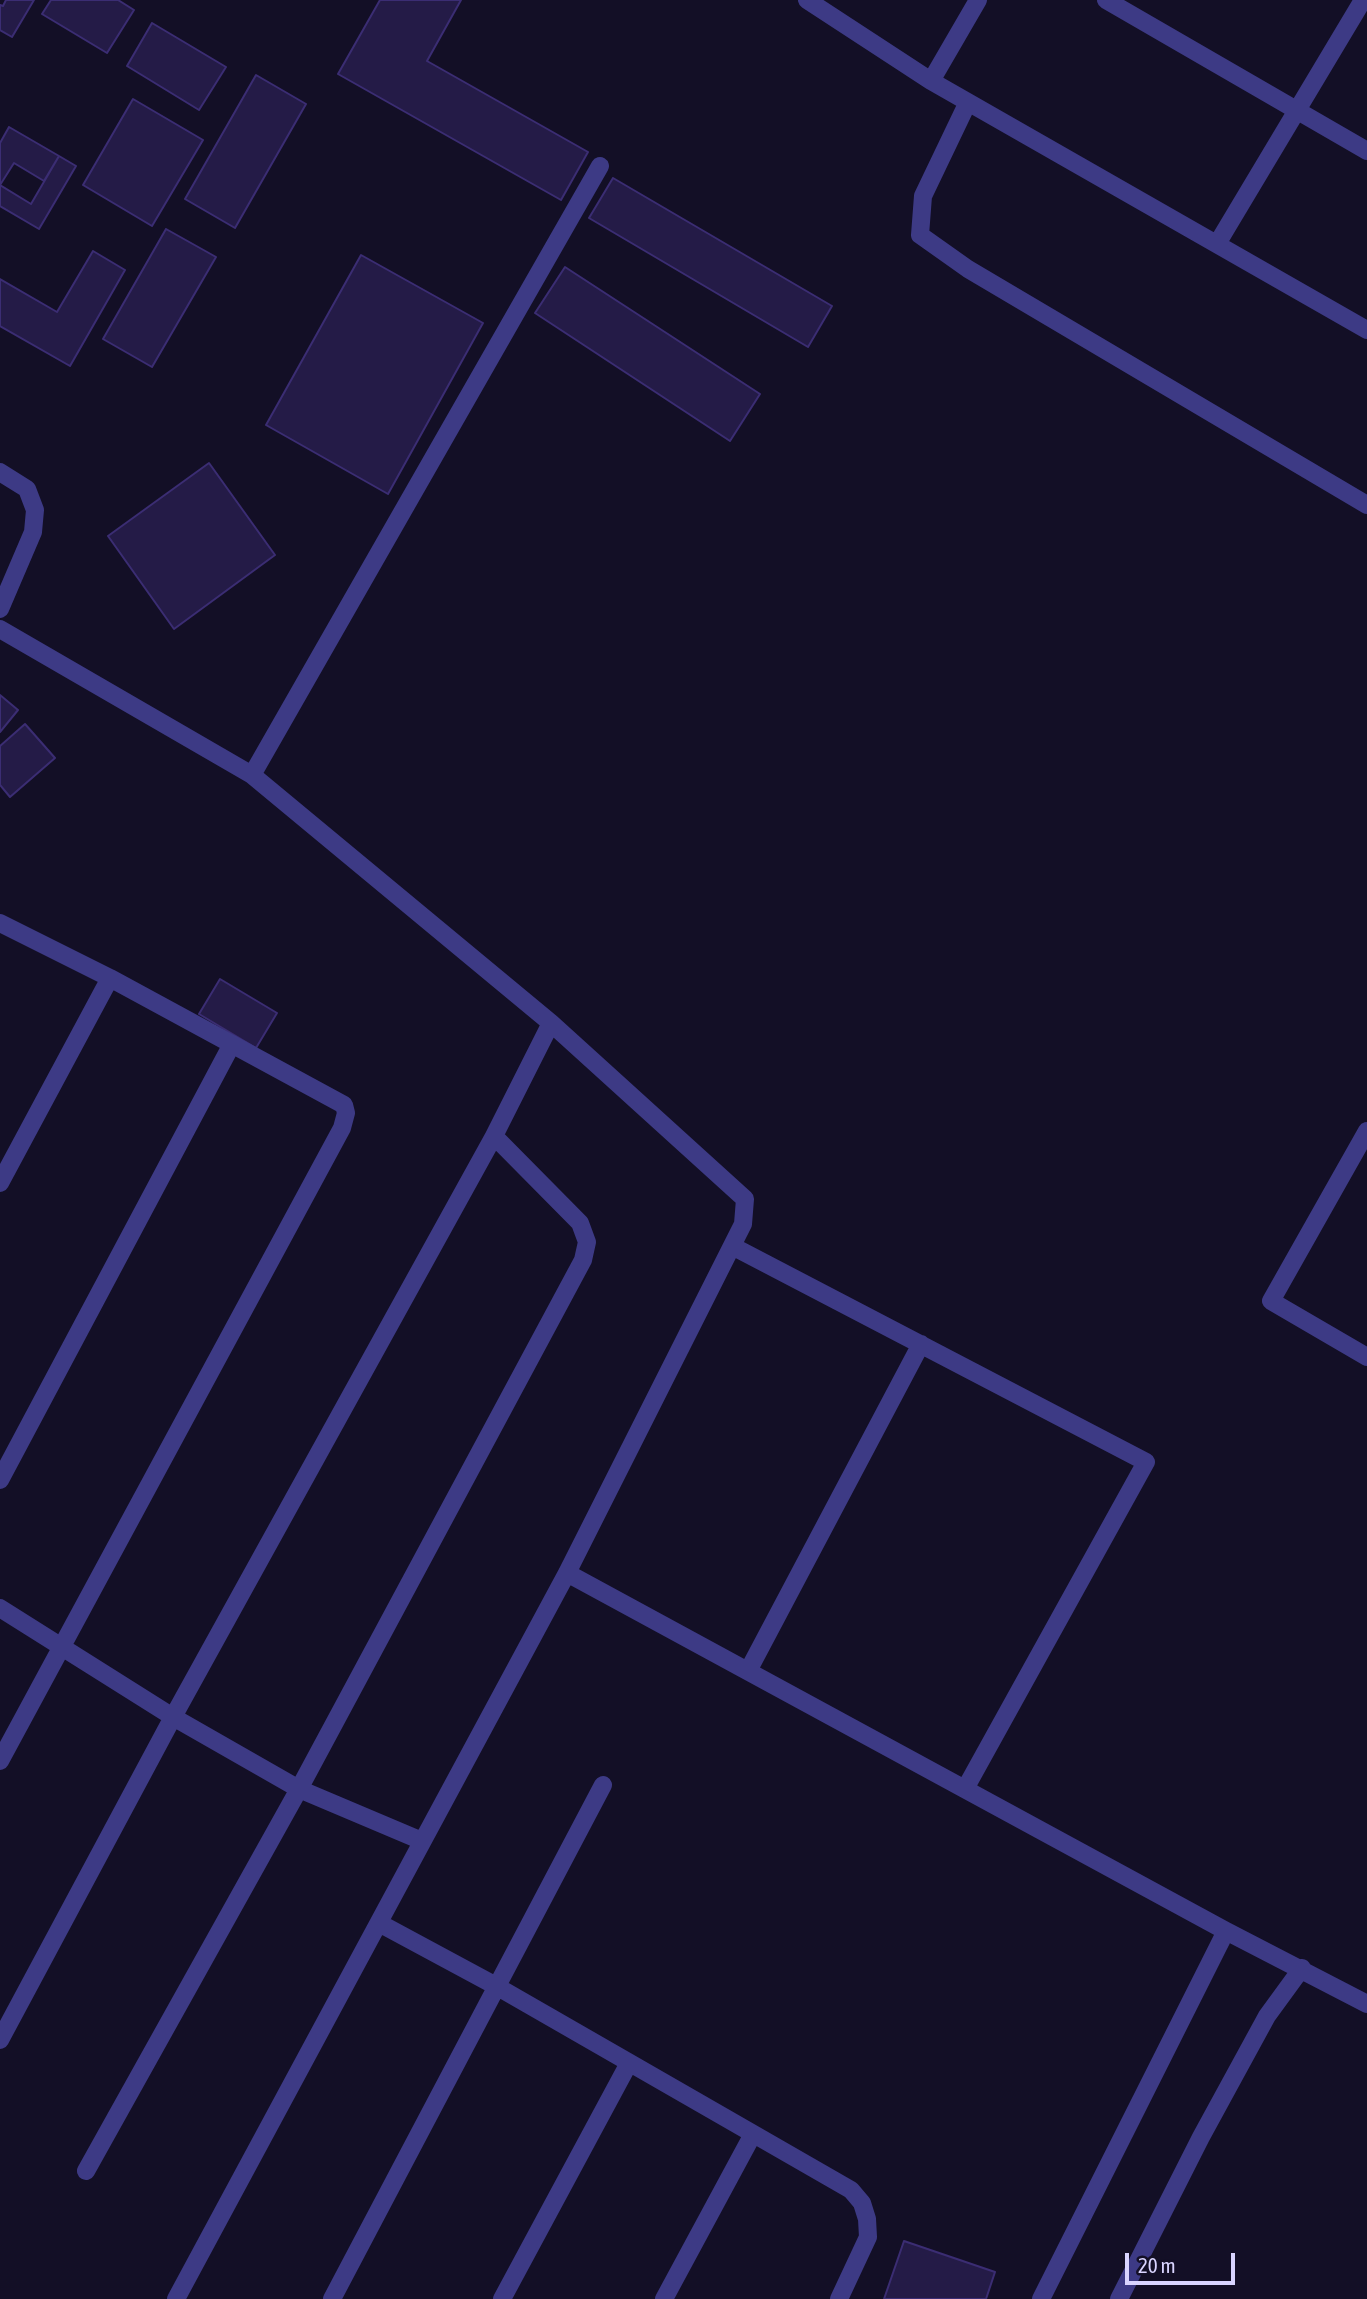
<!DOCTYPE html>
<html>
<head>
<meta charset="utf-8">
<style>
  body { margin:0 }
  #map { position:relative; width:1367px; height:2299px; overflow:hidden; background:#130f26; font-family:"Asap Condensed",sans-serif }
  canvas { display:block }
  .scale { position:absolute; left:1125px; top:2253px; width:110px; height:32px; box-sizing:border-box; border:4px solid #d9d4ff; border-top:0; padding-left:9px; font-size:21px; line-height:24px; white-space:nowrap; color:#d9d4ff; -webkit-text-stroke:5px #130f26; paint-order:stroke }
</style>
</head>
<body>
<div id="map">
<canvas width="1367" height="2299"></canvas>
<div class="scale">20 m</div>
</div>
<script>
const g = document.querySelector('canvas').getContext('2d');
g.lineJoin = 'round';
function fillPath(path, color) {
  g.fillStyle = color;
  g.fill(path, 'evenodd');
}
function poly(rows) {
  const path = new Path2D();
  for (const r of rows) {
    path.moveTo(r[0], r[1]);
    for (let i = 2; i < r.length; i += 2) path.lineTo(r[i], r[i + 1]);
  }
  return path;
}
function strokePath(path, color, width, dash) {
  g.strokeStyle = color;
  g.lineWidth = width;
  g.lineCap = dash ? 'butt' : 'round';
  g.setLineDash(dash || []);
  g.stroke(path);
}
const building = poly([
  [6,0,34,0,12,37,0,30,0,5,3,6,6,0],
  [51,0,118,0,134,10,107,53,42,14,51,0],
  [380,0,461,0,427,61,588,152,561,200,338,74,380,0],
  [152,23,226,67,199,110,127,66,152,23],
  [256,75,306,104,235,228,185,199,256,75],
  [133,99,203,140,152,226,83,185,133,99],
  [9,127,59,156,44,181,14,163,0,185,0,143,9,127],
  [59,156,76,166,39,229,0,206,0,185,31,204,59,156],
  [613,178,832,306,808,347,589,218,613,178],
  [166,229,216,257,152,367,103,339,166,229],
  [93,251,125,270,70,366,0,326,0,279,57,312,93,251],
  [361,255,483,323,388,494,266,425,361,255],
  [565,267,760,394,730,441,535,313,565,267],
  [209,463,275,555,174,629,108,536,209,463],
  [0,695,18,710,0,732,0,695],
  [25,724,55,758,10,797,0,785,0,746,25,724],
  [220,979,277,1013,256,1048,199,1014,220,979],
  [904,2241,995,2272,986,2299,884,2299,904,2241]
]);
fillPath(building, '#241b47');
strokePath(building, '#3b2d73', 2);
strokePath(poly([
  [807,0,931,81,1367,330],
  [1106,0,1367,151],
  [931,81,978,0],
  [968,102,923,196,920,235,968,269,1367,505],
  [1217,244,1363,0],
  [0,472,27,489,35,510,33,532,0,609],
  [0,629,252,775,551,1023,745,1199,743,1224,567,1573,176,2299],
  [252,775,600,166],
  [0,923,110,978,344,1105,346,1113,342,1128,0,1761],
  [1367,1131,1271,1301,1367,1357],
  [0,1183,110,978],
  [732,1246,1146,1462,965,1789],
  [0,1480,232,1044],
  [567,1573,1226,1931,1367,2004],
  [0,1608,173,1717,299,1789,422,1841],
  [748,1671,921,1344],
  [379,1923,496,1986,851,2190,862,2203,867,2219,868,2237,839,2299],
  [0,2040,173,1717,494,1136,551,1023],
  [86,2171,299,1789,583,1260,587,1242,580,1223,494,1136],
  [332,2299,603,1785],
  [502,2299,629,2063],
  [664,2299,753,2134],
  [1041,2299,1226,1931],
  [1119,2299,1201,2137,1267,2016,1302,1968]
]), '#3d3a85', 18);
</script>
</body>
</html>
